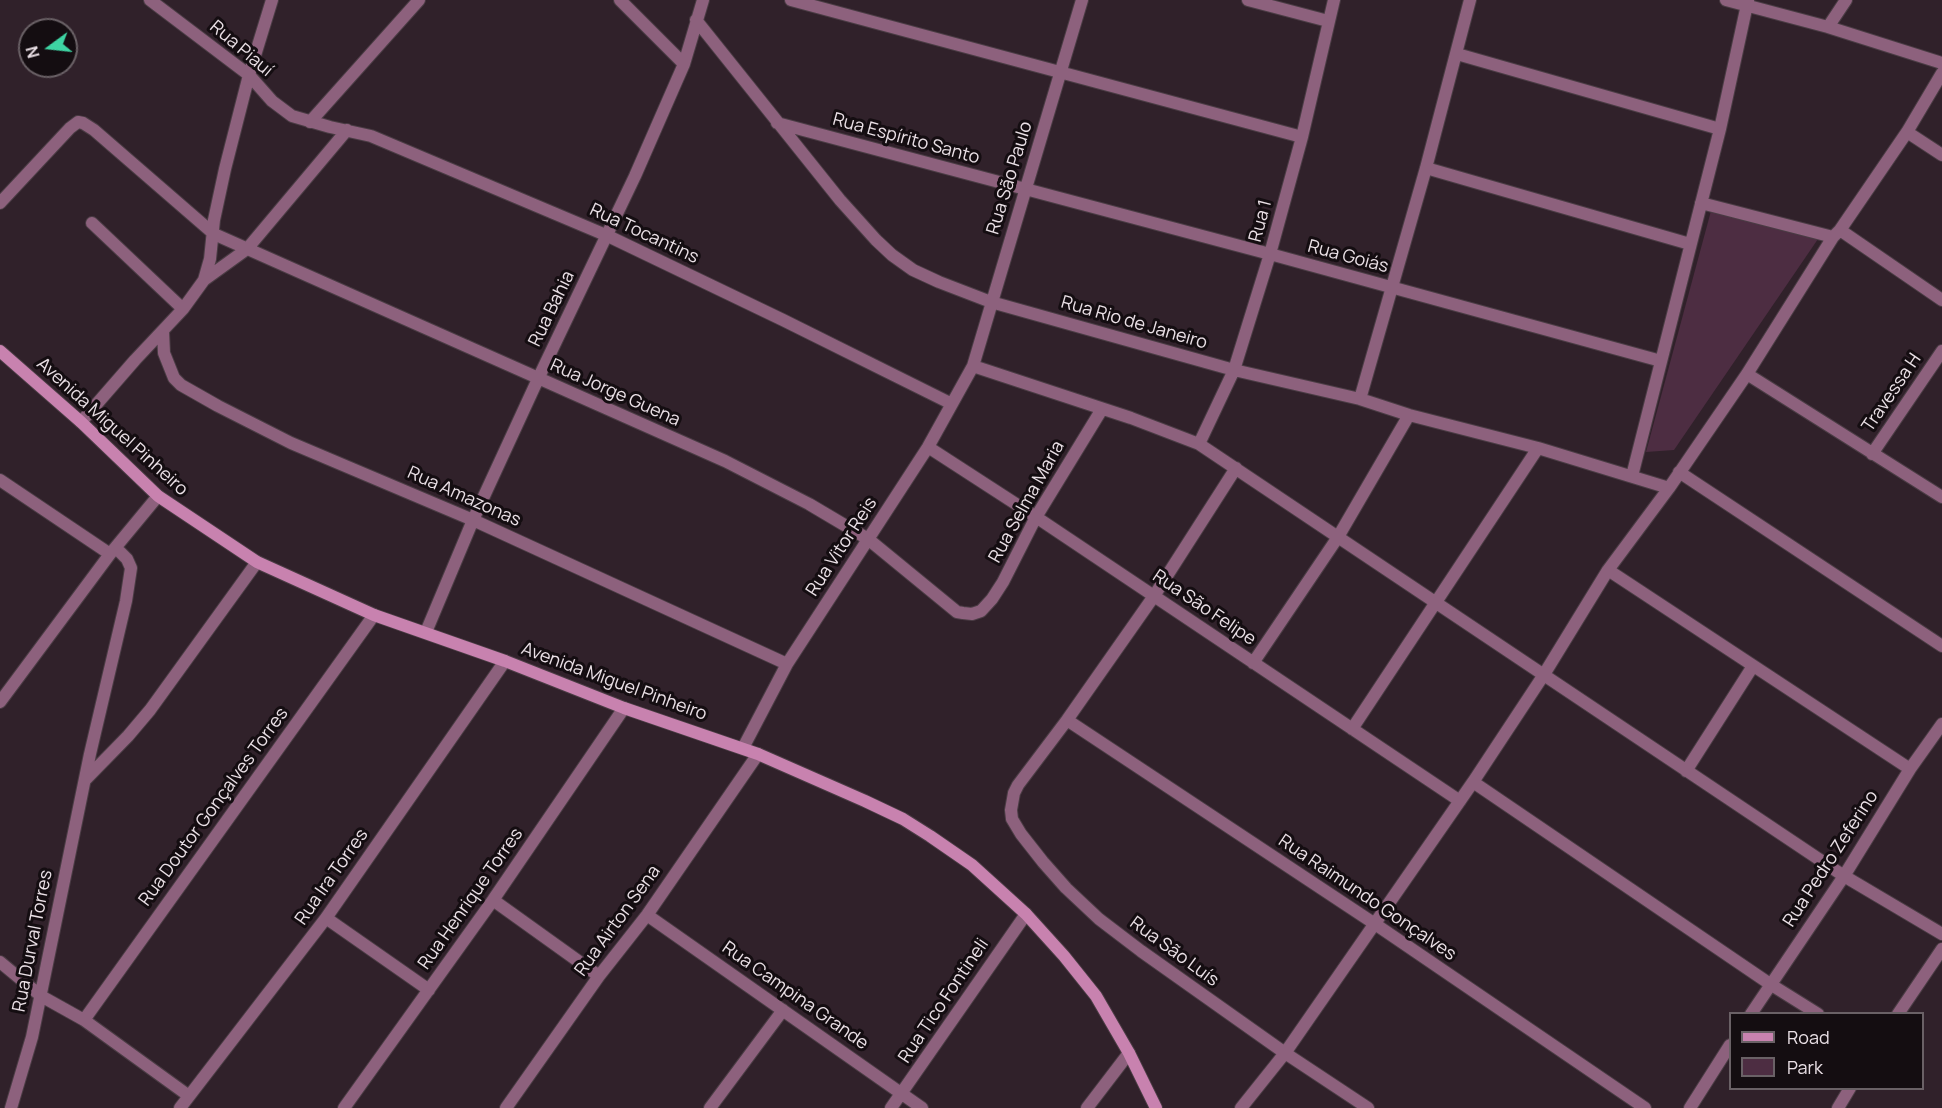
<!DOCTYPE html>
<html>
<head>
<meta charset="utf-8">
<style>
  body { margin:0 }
  #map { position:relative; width:1942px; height:1108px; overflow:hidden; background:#30212a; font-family:Manrope,sans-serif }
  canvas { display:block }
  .legend { position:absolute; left:1729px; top:1012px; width:195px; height:78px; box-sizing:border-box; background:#140d11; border:2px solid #6a6166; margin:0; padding:8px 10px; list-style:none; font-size:18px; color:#eae0e6 }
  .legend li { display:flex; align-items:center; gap:12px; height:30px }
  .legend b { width:30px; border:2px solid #6a6166 }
  .north { position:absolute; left:18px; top:18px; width:60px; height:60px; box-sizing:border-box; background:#140d11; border:2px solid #6a6166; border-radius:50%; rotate:255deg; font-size:16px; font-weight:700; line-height:24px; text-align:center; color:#eae0e6 }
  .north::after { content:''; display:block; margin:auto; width:21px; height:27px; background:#3ed4a3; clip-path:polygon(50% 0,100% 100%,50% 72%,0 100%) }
</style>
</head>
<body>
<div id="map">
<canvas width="1942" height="1108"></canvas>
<ul class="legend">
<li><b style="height:8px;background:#c882af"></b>Road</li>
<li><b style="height:16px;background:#4d2d42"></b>Park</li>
</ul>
<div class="north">N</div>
</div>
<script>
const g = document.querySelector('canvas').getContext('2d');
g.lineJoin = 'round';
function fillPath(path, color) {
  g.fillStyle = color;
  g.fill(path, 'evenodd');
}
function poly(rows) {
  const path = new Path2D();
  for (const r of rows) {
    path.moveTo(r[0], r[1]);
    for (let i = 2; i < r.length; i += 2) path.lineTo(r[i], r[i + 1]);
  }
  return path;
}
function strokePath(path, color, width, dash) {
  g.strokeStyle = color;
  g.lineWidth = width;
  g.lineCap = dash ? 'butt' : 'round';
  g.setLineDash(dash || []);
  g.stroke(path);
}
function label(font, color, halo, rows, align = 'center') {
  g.font = font + ' Manrope,sans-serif';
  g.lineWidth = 6;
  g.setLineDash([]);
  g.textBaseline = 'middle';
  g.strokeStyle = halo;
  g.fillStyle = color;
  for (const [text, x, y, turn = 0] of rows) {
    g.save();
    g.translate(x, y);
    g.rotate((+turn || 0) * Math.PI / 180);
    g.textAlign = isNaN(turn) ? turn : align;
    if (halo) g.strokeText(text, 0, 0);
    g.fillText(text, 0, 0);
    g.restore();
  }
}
fillPath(poly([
  [1711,211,1818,239,1674,450,1646,452]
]), '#4d2d42');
const street = poly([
  [150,0,249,75,272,101,292,116,330,127,371,136,608,236,783,320,952,404],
  [620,0,684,64],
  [791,0,1302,137],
  [1248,0,1328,21],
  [1726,0,1828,27,1942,63],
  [696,20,840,200,876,240,892,255,913,270,939,282,991,302,1234,370,1360,399,1409,415,1538,448,1669,488],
  [1828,27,1846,0],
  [1457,54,1720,129],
  [310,122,419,0],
  [777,123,1270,254,1661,361],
  [1907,132,1942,155],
  [1426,168,1690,244],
  [0,203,70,128,78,122,83,123,94,130,214,234,725,461,809,504,868,539,957,612,963,613,972,614,981,611,992,599,1003,582,1036,517,1102,409],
  [1701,203,1833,237],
  [92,223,183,309],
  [1840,230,1942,300],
  [204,280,247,249,347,130],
  [163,331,164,353,174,378,181,385,218,406,291,443,473,520,787,664],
  [973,366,1131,418,1199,444,1844,876,1942,934],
  [1747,374,1942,497],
  [1360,399,1426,168,1470,0],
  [81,422,135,360,183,309,204,280,210,259,214,220,225,169,249,75,272,0],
  [1199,444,1234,370,1270,254,1302,137,1334,0],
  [928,447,1036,517,1460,801],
  [1872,454,1942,351],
  [1236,468,1154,596,1067,720,1018,785,1014,793,1011,810,1012,819,1021,834,1043,862,1066,888,1099,919,1141,951,1285,1053,1368,1108],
  [1679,472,1942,646],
  [1632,476,1720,129,1748,0],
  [0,480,110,554],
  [1608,570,1910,769],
  [426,632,473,520,538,379,635,176,684,64,703,0],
  [1253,663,1338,537,1409,415],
  [0,702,110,554,158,496],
  [1067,720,1375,924,1645,1108],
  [1352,729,1538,448],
  [743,748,787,664,928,447,973,366,1082,0],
  [1686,771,1753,666],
  [85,780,128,736,150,710,257,562],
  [1473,782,1770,984,1818,1014],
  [493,900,599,976],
  [647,915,922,1108],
  [326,918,429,990],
  [0,962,41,996,84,1020,189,1096],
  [1751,1014,1844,876,1910,769,1942,724],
  [1898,1014,1942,949],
  [84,1020,374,615],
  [11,1108,32,1037,90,754,126,601,131,568,127,559,116,548],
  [180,1108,326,918,505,661],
  [344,1108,493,900,624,708],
  [506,1108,599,976,647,915,758,754],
  [710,1108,783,1010],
  [891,1108,1026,914],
  [1087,1108,1129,1053],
  [1241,1108,1285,1053,1473,782,1543,676,1608,570,1669,488,1747,374,1833,237,1840,230,1907,132,1942,73],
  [1690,1108,1730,1045],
  [1838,1108,1850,1088]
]);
const secondary = poly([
  [0,351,81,422,158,496,257,562,374,615,505,661,624,708,758,754,865,801,903,819,930,836,972,865,1026,914,1064,956,1096,996,1129,1053,1156,1108]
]);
strokePath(street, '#4a3c44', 14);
strokePath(secondary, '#4a3c44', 14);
strokePath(street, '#8d617d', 12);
strokePath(secondary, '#c882af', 12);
label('18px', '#eae0e6', '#140d11', [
  ["Rua Piauí",241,49,40],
  ["Rua Espírito Santo",906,139,15],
  ["Rua São Paulo",1010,178,-73],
  ["Rua 1",1261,221,-75],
  ["Rua Tocantins",644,234,25],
  ["Rua Goiás",1348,257,15],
  ["Rua Bahia",552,309,-64],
  ["Rua Rio de Janeiro",1134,323,16],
  ["Rua Jorge Guena",615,393,24],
  ["Travessa H",1892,393,-56],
  ["Avenida Miguel Pinheiro",112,427,42],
  ["Rua Amazonas",464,497,24],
  ["Rua Selma Maria",1027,502,-61],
  ["Rua Vitor Reis",842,547,-57],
  ["Rua São Felipe",1204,608,34],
  ["Avenida Miguel Pinheiro",614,682,20],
  ["Rua Doutor Gonçalves Torres",214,807,-54],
  ["Rua Pedro Zeferino",1831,859,-57],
  ["Rua Ira Torres",332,877,-55],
  ["Rua Raimundo Gonçalves",1367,898,34],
  ["Rua Henrique Torres",471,899,-55],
  ["Rua Airton Sena",618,921,-54],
  ["Rua Durval Torres",33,941,-79],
  ["Rua São Luís",1174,952,36],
  ["Rua Campina Grande",795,996,35],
  ["Rua Tico Fontineli",944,1001,-56]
]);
</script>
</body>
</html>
